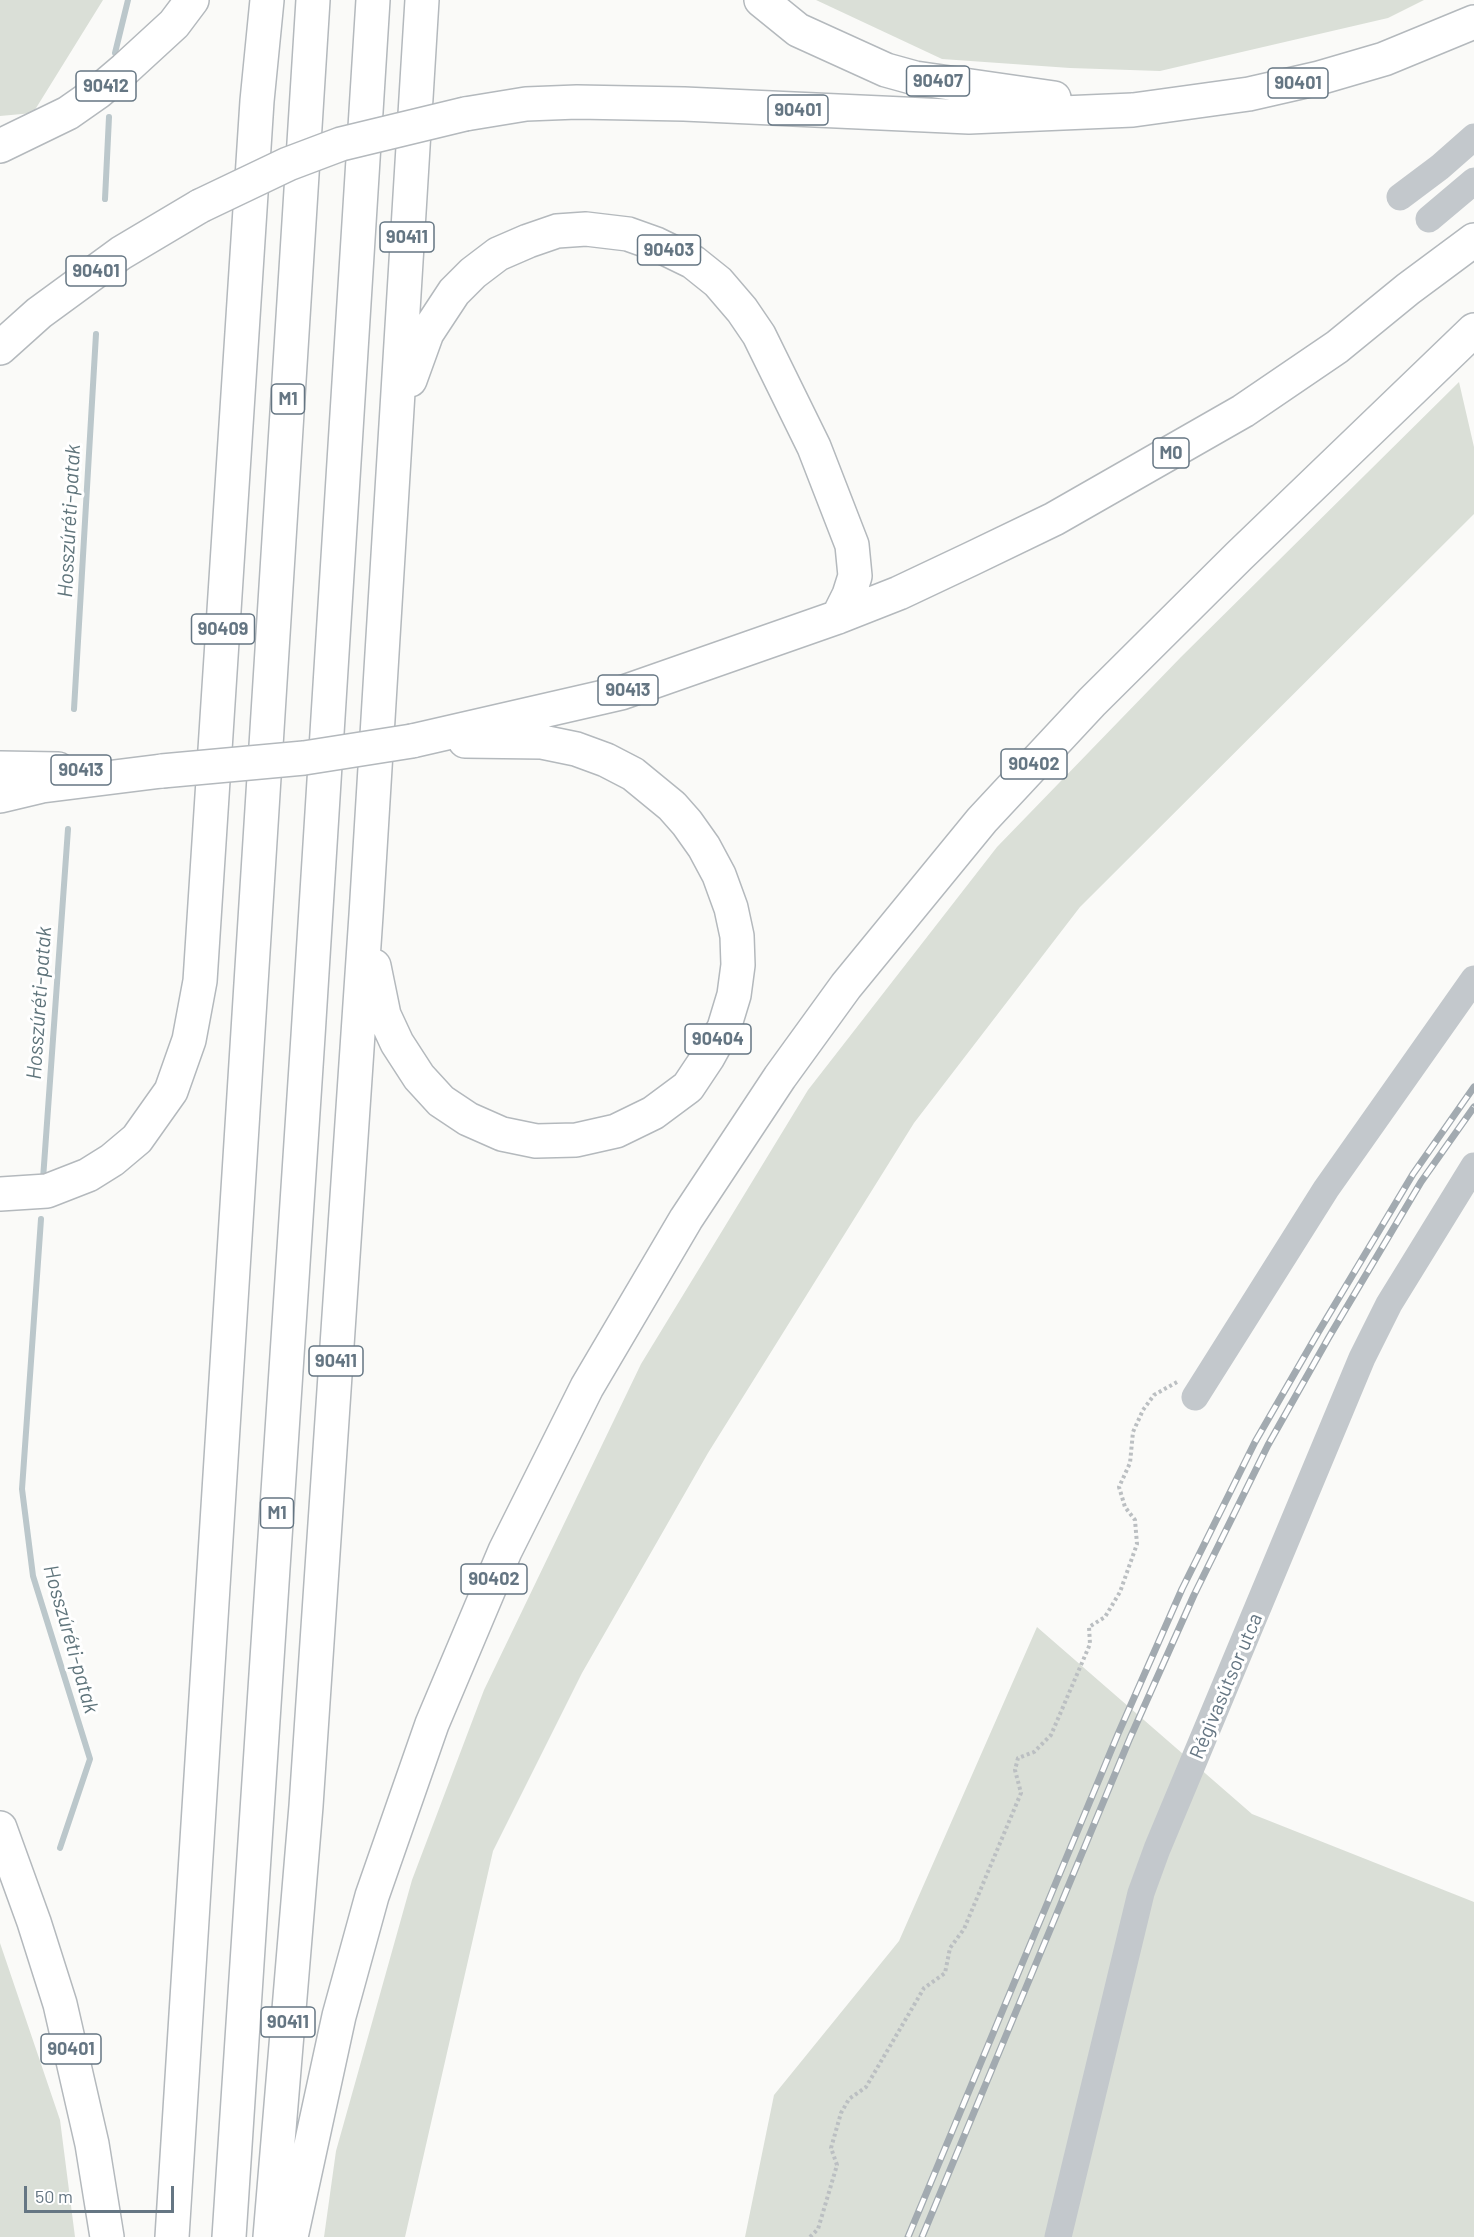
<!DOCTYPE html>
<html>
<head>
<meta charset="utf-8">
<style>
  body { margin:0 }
  #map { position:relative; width:1474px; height:2237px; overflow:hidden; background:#fafaf8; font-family:Barlow,sans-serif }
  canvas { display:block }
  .scale { position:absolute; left:24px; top:2186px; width:150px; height:27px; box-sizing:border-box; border:3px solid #657683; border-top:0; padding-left:8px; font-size:18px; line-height:21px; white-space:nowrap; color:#657683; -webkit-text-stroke:4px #fff; paint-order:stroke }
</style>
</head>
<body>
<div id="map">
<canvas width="1474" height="2237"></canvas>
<div class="scale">50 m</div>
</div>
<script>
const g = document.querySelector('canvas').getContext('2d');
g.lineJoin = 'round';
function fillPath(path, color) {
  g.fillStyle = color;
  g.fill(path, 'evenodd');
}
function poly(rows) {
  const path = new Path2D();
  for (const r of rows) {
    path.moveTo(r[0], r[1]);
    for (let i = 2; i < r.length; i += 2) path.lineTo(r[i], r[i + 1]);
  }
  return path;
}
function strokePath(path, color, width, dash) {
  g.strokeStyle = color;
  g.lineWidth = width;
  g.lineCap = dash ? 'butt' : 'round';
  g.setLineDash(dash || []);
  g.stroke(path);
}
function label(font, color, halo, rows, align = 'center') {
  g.font = font + ' Barlow,sans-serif';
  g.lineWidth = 6;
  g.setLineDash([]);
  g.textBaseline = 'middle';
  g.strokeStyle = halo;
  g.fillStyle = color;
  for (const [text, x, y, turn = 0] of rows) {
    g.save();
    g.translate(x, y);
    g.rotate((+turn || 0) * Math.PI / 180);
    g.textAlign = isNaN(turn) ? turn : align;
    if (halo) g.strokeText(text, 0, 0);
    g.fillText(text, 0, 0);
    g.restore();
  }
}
fillPath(poly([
  [0,0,103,0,33,113,0,116],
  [816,0,1424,0,1388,18,1160,71,1070,68,942,59],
  [1459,382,1474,447,1474,514,1080,907,914,1123,708,1453,582,1673,493,1851,405,2237,324,2237,336,2151,412,1880,484,1690,641,1364,808,1090,997,847,1181,657],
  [1037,1627,1252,1814,1474,1902,1474,2237,745,2237,774,2095,899,1941],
  [0,1943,60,2120,75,2237,0,2237]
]), '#dadfd7');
strokePath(poly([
  [115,53,128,0],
  [105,199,109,117],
  [74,709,96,334],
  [43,1179,68,829],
  [41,1219,22,1489,33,1576,90,1759,60,1848]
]), '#bbc7cb', 6);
const highway = poly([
  [761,0,798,30,886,70,915,78,1054,98],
  [465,114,526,104,577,102,684,104,969,117,1133,110,1249,94,1319,78,1384,59,1474,22],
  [0,146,68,113,98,92,125,69,174,24,192,0],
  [0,348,39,313,121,253,200,206],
  [410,380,427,333,454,292,473,273,498,254,528,241,557,231,586,229,628,234,656,244,693,262,718,282,742,310,759,335,814,447,852,545,855,576,849,595,838,617],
  [412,741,621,693,838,617,899,593,971,559,1054,519,1243,411,1337,347,1408,289,1474,240],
  [0,768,58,769],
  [0,796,42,786,162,771],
  [374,966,384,1015,397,1043,419,1077,441,1101,468,1119,502,1134,536,1141,576,1140,616,1131,653,1113,688,1087,708,1057,724,1028,734,995,738,965,737,936,731,908,719,875,704,847,687,823,672,806,633,774,606,760,576,749,542,742,465,741],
  [0,1194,47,1191,88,1175,112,1160,137,1139,171,1091,189,1040,200,981,257,101,267,0],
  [0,1828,34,1922,60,2004,92,2144,107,2237],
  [172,2237,313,0],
  [229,2237,308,1036,373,0],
  [270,2237,306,1806,366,915,422,0],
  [291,2237,339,2016,372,1896,432,1724,505,1551,587,1387,686,1219,780,1077,846,986,982,820,1092,702,1239,556,1474,330]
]);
strokePath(highway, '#b4b9bd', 36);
strokePath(poly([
  [810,2237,818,2229,837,2165,831,2148,841,2113,849,2099,866,2087,924,1988,945,1973,950,1948,964,1929,1021,1793,1015,1770,1018,1758,1034,1752,1051,1735,1090,1644,1089,1627,1105,1617,1120,1592,1137,1544,1135,1520,1125,1507,1119,1487,1130,1463,1133,1432,1143,1410,1154,1395,1177,1382]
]), '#bbbfc2', 4, [3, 3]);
strokePath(poly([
  [1400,197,1440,167,1474,137],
  [1429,219,1474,181],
  [1195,1397,1326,1189,1474,979],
  [1058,2237,1141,1893,1157,1849,1362,1358,1389,1304,1474,1166]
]), '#c3c8cc', 27);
strokePath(highway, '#fff', 33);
const rail = poly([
  [908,2237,1118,1734,1182,1589,1255,1442,1319,1331,1413,1174,1474,1087],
  [922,2237,1130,1738,1194,1595,1268,1445,1329,1337,1421,1182,1474,1107]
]);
strokePath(rail, '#a2aab0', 7);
strokePath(rail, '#fff', 4.5, [14]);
const highwayBridge = poly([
  [200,206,288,164,341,144,465,114],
  [162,771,304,758,412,741]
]);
strokePath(highwayBridge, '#b4b9bd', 36, []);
strokePath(highwayBridge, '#fff', 33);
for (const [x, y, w] of [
  [938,81,63],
  [1298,83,60],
  [106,86,60],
  [798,110,60],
  [407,237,54],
  [669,250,63],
  [96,271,60],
  [288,399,33],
  [1171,453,36],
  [223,629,63],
  [628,690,60],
  [1034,764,66],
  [81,770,60],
  [718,1039,66],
  [336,1361,54],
  [277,1513,33],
  [494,1579,66],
  [288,2022,54],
  [71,2049,60]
]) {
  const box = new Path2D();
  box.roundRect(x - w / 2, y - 15, w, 30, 4.5);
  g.fillStyle = '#fff';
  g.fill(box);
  strokePath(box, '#657683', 1.5);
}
label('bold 18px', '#657683', null, [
  ["90407",938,81],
  ["90401",1298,83],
  ["90412",106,86],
  ["90401",798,110],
  ["90411",407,237],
  ["90403",669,250],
  ["90401",96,271],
  ["M1",288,399],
  ["M0",1171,453],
  ["90409",223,629],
  ["90413",628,690],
  ["90402",1034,764],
  ["90413",81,770],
  ["90404",718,1039],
  ["90411",336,1361],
  ["M1",277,1513],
  ["90402",494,1579],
  ["90411",288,2022],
  ["90401",71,2049]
]);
label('20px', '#657683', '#fff', [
  ["Régivasútsor utca",1226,1686,-67]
]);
label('italic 21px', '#60757c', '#fff', [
  ["Hosszúréti-patak",69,521,-87],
  ["Hosszúréti-patak",39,1003,-86],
  ["Hosszúréti-patak",71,1639,74]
]);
</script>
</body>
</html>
